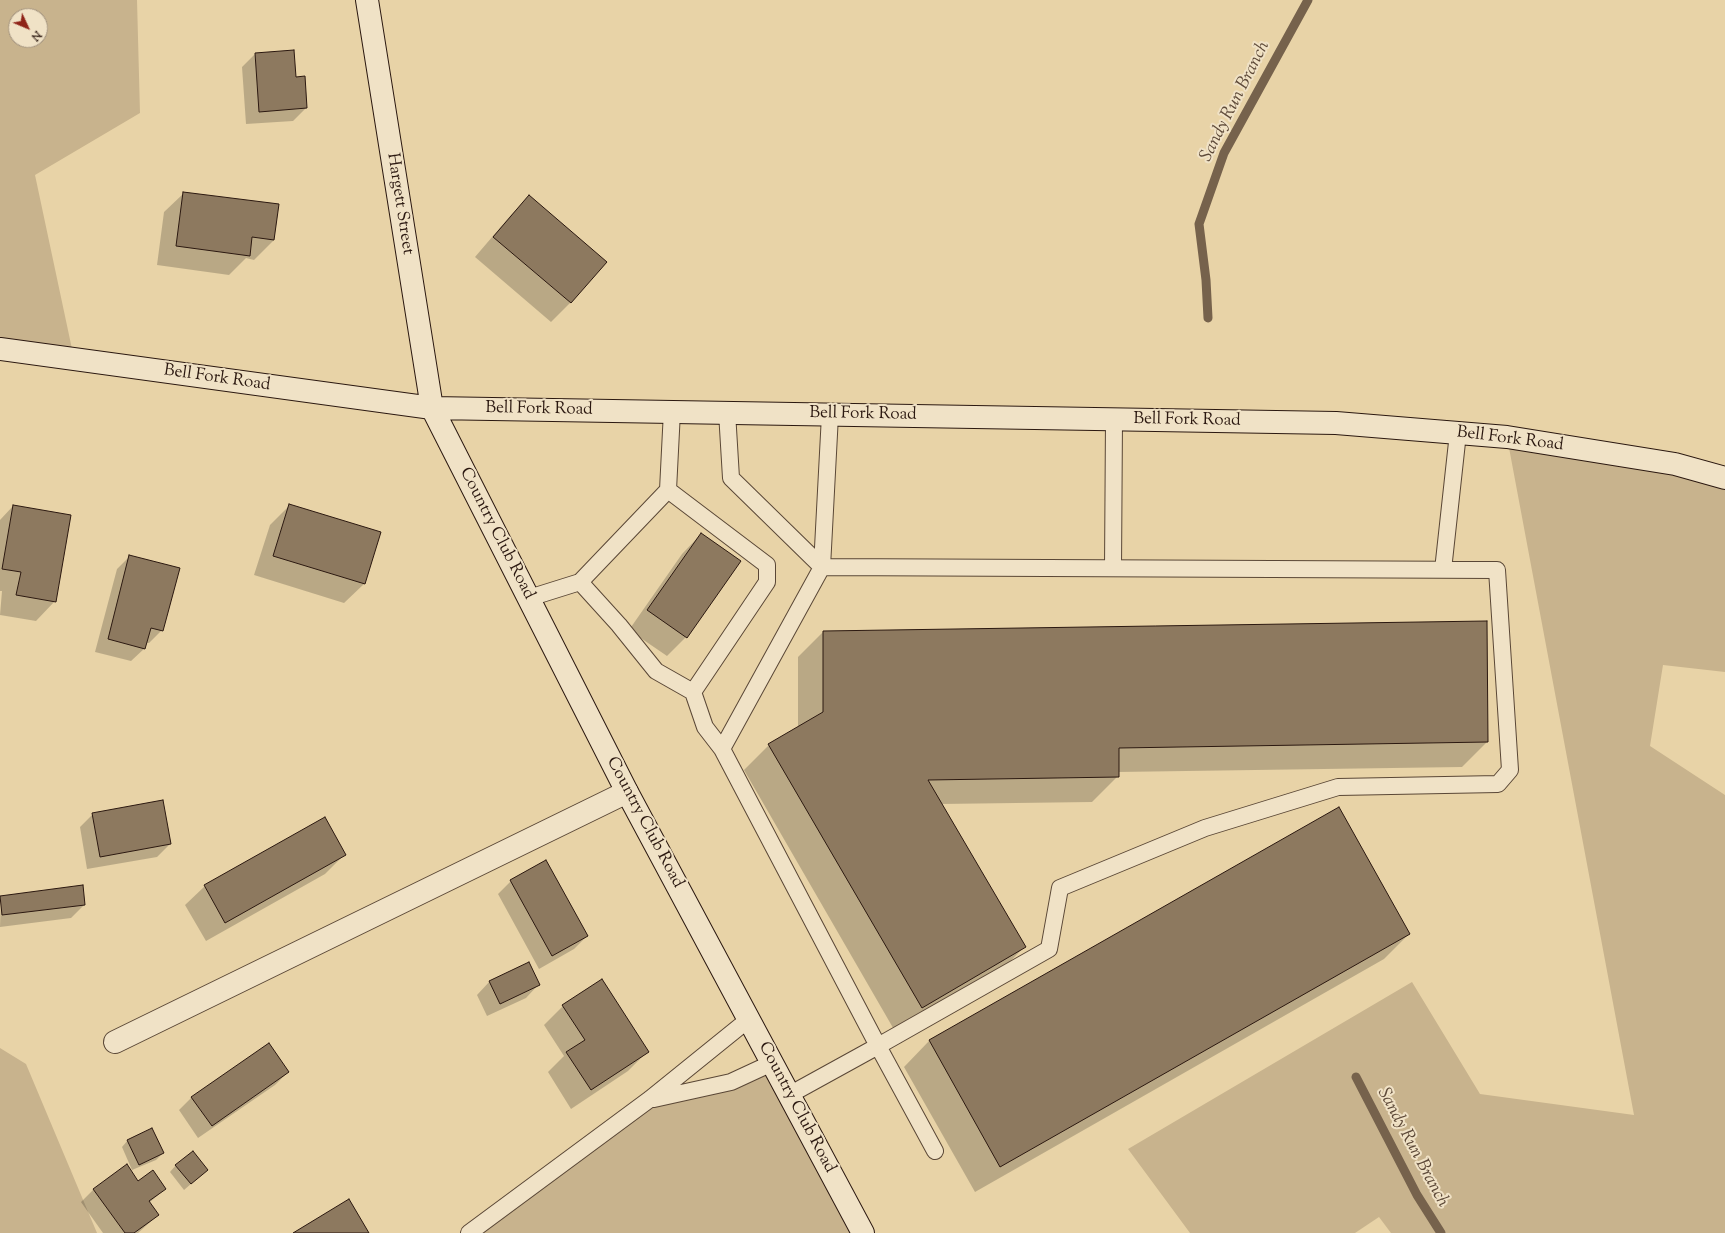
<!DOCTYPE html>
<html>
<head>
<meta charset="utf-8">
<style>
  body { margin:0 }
  #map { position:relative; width:1725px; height:1233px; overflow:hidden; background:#e8d3a7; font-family:"Sorts Mill Goudy",serif }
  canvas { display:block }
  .north { position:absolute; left:8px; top:8px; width:40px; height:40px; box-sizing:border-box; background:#f0e2c6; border:1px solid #a1917d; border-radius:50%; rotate:134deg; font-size:11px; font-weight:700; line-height:16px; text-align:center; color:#2b1810 }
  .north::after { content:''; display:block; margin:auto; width:14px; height:18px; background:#8f2418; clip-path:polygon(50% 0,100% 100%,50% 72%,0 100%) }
</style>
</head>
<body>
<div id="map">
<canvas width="1725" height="1233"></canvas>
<div class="north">N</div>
</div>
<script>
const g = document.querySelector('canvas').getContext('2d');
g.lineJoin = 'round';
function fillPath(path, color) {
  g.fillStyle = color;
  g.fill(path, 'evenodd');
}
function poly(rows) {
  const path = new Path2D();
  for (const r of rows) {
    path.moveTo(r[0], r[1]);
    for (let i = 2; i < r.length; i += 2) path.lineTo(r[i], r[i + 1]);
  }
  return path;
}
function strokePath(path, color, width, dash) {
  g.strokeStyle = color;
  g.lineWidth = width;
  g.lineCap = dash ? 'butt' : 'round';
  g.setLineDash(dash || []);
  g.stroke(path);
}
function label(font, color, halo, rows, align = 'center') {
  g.font = font + ' "Sorts Mill Goudy",serif';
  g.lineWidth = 4;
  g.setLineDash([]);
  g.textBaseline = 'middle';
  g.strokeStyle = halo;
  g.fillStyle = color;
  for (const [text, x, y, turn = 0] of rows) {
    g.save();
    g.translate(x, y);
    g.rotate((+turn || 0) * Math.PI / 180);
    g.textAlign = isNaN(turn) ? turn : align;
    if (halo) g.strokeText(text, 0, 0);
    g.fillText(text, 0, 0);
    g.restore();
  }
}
fillPath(poly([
  [0,0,137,0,140,113,35,175,72,349,0,344],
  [16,16,40,16,40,40,16,40],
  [1507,437,1725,478,1725,672,1663,665,1650,746,1725,795,1725,1233,1391,1233,1379,1217,1355,1233,1190,1233,1128,1149,1412,982,1480,1094,1634,1115],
  [0,1048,26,1064,97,1233,0,1233],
  [772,1063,863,1233,469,1233,650,1099]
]), '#c8b38d');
fillPath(poly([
  [293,51,295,78,306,108,293,121,246,124,242,67,255,54],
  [184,193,278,205,274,240,254,260,246,258,229,275,157,265,164,212],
  [529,196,606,262,570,303,551,322,475,257,510,216],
  [13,506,55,601,36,621,0,615,2,591,0,591,0,520],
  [289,506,380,533,364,584,344,603,254,575,270,525],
  [701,534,686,637,667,656,629,630,682,554],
  [130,556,162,630,149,643,146,643,145,648,131,661,95,652,117,569],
  [823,632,1487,742,1462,767,1118,772,1118,776,1092,802,941,804,1024,947,999,973,896,1033,744,770,769,745,798,727,798,657],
  [1338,809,1409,934,1384,959,975,1192,904,1067,929,1041],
  [93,814,170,844,157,857,87,869,80,827],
  [345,854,325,874,206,941,185,905,205,886],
  [511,881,587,936,574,949,539,969,498,894],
  [1,897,84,905,71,918,0,927],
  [490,981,539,984,526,998,487,1016,477,995],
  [563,1006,647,1052,628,1071,571,1109,548,1072,564,1056,544,1025],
  [288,1072,275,1085,198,1138,179,1110,192,1097],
  [128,1140,163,1153,156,1160,132,1170,122,1147],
  [176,1165,207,1170,184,1190,170,1172],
  [138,1183,165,1189,149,1203,158,1215,138,1233,103,1233,81,1202,94,1189]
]), '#0003');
strokePath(poly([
  [1208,318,1206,280,1199,224,1224,153,1308,0],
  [1356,1077,1417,1195,1441,1233]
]), '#76624c', 9);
const building = poly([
  [294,50,296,77,305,76,307,108,259,112,255,53,294,50],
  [183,192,279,204,274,240,252,237,250,256,176,246,183,192],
  [529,195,607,262,571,303,493,237,529,195],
  [289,504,381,532,365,584,273,556,289,504],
  [13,505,71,515,56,602,16,595,21,572,2,569,13,505],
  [701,533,741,561,687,638,647,610,701,533],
  [129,555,180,568,163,631,151,628,145,649,108,639,129,555],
  [1487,621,1488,742,1119,748,1119,777,928,780,1026,947,922,1008,768,744,823,712,823,631,1487,621],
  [163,800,171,844,100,857,92,813,163,800],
  [1339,807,1410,934,1000,1167,929,1040,1339,807],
  [325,817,346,855,225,923,204,885,325,817],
  [546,860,588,936,552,956,510,880,546,860],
  [83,885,85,905,2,915,0,896,83,885],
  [529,962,540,985,500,1004,489,981,529,962],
  [602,979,649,1052,591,1090,566,1052,585,1040,562,1005,602,979],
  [269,1043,289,1072,212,1126,191,1097,269,1043],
  [152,1128,164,1153,139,1165,127,1140,152,1128],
  [193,1151,208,1170,191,1184,175,1165,193,1151],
  [127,1164,138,1181,153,1170,166,1189,149,1201,159,1215,134,1233,125,1233,93,1189,127,1164],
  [349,1199,369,1233,293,1233,349,1199]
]);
fillPath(building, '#8d795f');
strokePath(building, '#2b1810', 1);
const service = poly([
  [727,412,731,478,822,567,722,749,878,1046,789,1095],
  [830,415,822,567,1497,570,1510,770,1498,784,1338,787,1205,828,1060,888,1049,949,878,1046,935,1151],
  [1113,568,1114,420],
  [1443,570,1458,433],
  [580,582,668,490,672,411],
  [529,598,580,582,619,625,656,671,693,692,767,582,767,565,668,490],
  [693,692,705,727,722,749],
  [654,1099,731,1082,772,1063],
  [469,1233,650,1099,749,1019]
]);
const minor = poly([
  [115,1042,627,792]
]);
const secondary = poly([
  [367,0,432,408,627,792,863,1233],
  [0,349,432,408,1336,423,1507,437,1675,464,1725,478]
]);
strokePath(service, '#5a4736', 18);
strokePath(minor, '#5a4736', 24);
strokePath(secondary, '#2b1810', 24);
strokePath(service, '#f0e2c6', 16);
strokePath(minor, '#f0e2c6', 22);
strokePath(secondary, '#f0e2c6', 22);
label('17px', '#2b1810', '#f0e2c6', [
  ["Hargett Street",399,204,81],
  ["Bell Fork Road",217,379,8],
  ["Bell Fork Road",539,410,1],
  ["Bell Fork Road",863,415,1],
  ["Bell Fork Road",1187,421,1],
  ["Bell Fork Road",1510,440,7],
  ["Country Club Road",496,534,63],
  ["Country Club Road",644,823,62],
  ["Country Club Road",796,1108,62]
]);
label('italic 18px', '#5d4938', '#f0e2c6', [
  ["Sandy Run Branch",1236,102,-63],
  ["Sandy Run Branch",1412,1148,62]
]);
</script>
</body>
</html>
